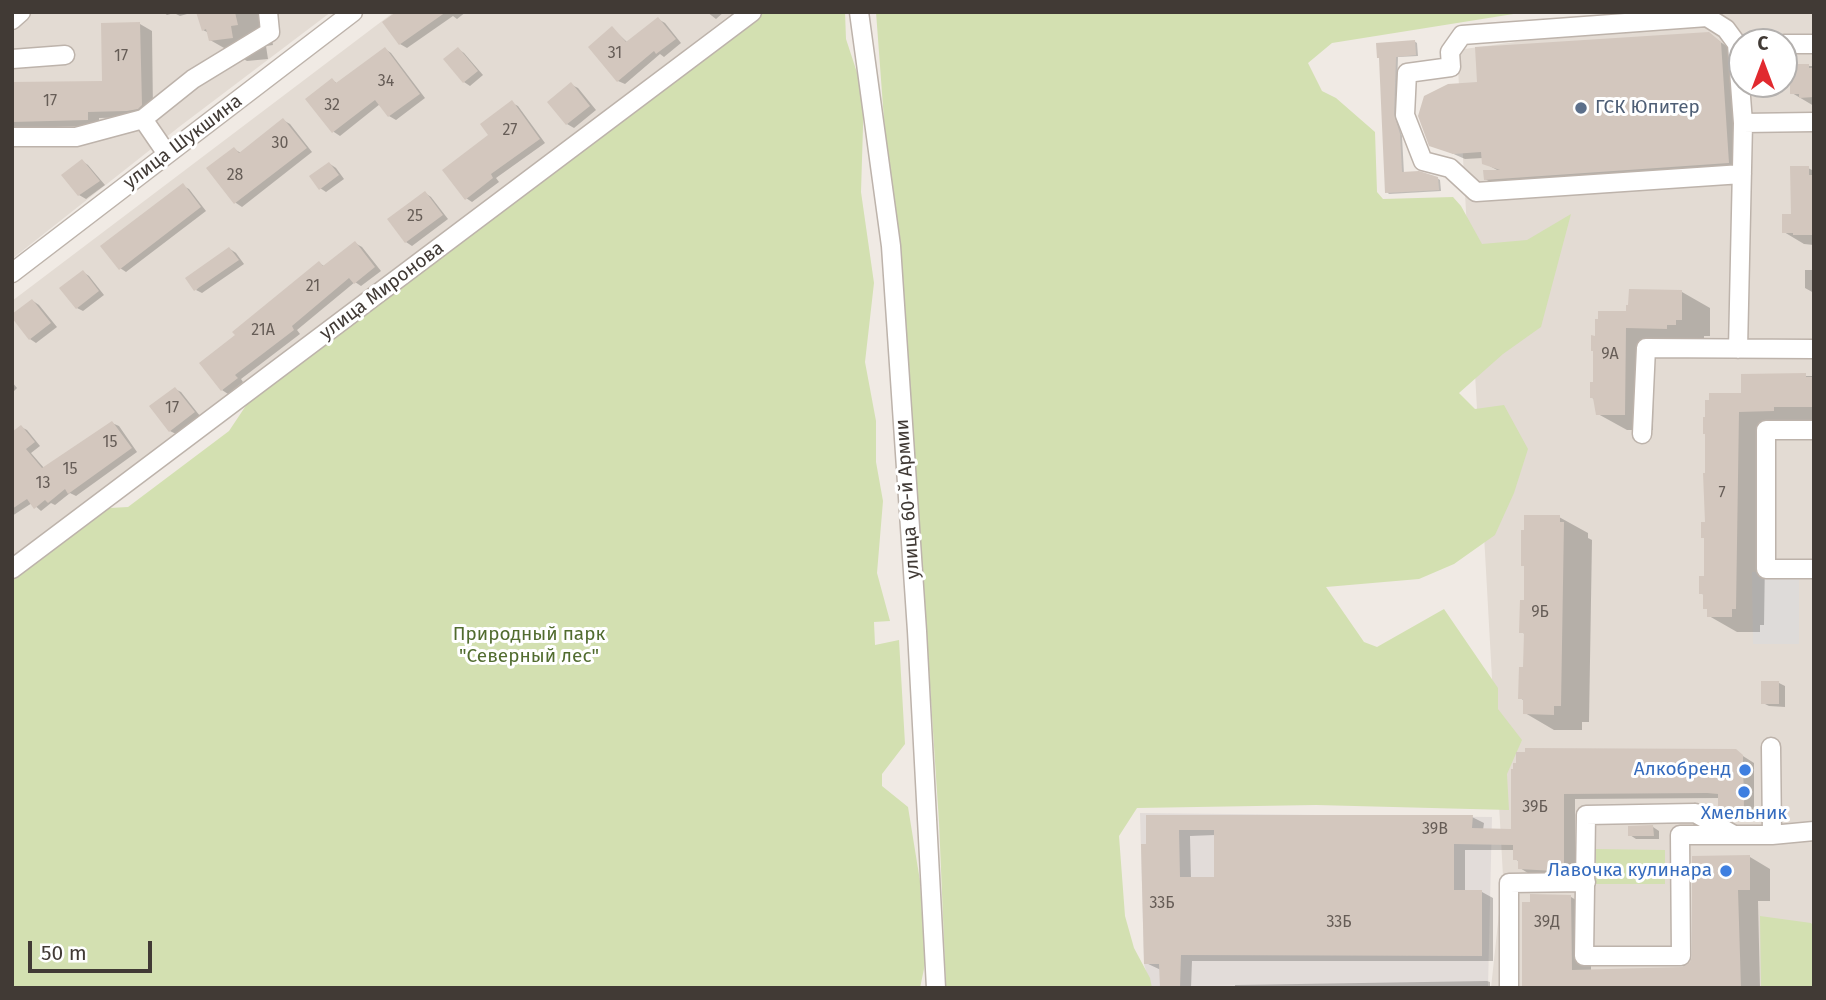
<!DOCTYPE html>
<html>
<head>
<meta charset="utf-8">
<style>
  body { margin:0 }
  #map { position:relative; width:1826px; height:1000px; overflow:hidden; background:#f0eae4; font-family:"Fira Sans",sans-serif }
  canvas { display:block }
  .frame { position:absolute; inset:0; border:14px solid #413a35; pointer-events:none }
  .north { position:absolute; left:1728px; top:28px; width:70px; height:70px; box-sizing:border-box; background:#fff; border:2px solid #b3b0ae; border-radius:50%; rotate:0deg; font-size:19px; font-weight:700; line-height:28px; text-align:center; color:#413a35 }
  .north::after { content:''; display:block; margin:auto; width:24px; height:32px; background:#e12a2f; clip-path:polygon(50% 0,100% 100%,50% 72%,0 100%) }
  .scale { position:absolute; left:28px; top:941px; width:124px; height:32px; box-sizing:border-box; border:4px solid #413a35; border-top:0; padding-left:9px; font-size:21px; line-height:24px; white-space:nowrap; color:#413a35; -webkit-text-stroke:5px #fff; paint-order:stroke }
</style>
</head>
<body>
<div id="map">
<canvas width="1826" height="1000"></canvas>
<div class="frame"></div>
<div class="north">С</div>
<div class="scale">50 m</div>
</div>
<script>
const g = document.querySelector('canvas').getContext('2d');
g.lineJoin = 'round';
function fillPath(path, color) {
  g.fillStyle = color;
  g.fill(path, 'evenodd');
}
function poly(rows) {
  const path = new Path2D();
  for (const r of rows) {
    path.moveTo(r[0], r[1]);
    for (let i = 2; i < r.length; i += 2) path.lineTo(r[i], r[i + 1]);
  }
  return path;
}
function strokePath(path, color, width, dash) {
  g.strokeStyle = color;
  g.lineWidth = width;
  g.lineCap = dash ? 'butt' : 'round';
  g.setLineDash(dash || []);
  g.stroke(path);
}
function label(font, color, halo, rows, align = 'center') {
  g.font = font + ' "Fira Sans",sans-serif';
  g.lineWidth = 6;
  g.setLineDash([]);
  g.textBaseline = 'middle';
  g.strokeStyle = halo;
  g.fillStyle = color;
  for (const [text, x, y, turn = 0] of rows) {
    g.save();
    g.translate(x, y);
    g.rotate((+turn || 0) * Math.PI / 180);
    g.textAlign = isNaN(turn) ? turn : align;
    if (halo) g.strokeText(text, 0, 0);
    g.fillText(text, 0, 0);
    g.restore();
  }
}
fillPath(poly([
  [12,12,331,12,179,127,12,259],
  [394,12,734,12,12,562,12,301],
  [1734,12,1814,12,1814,988,1491,988,1503,876,1457,50],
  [1742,42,1784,42,1784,84,1742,84]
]), '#e3dbd3');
fillPath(poly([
  [1140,813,1492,817,1488,988,1151,988,1144,964]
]), '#e2dcd9');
fillPath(poly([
  [752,12,845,12,846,39,864,94,861,192,874,283,865,362,876,421,876,462,883,501,877,573,890,621,874,622,875,645,899,640,905,744,882,774,882,786,908,807,920,881,925,964,920,988,12,988,12,569,91,509,128,507,229,431,263,380],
  [876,12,1526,12,1332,43,1308,63,1322,91,1336,98,1375,132,1377,192,1383,199,1453,197,1461,206,1482,244,1527,240,1571,214,1541,327,1503,354,1459,393,1475,409,1504,405,1528,449,1514,493,1495,535,1454,564,1419,579,1326,587,1364,642,1377,647,1444,609,1498,688,1498,709,1522,740,1507,774,1509,810,1316,805,1137,808,1119,836,1125,916,1134,948,1150,978,1152,988,946,988,939,822,924,594,919,591],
  [1596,849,1665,850,1665,884,1596,884],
  [1760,916,1811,923,1814,928,1814,988,1761,988]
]), '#d3e0b1');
fillPath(poly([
  [1752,572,1799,572,1799,644,1753,644]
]), '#dedbd9');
fillPath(poly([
  [163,12,194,12,180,16,174,13,167,15],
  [198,12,274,12,270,31,273,45,266,46,268,59,247,61,210,40,209,33,203,30],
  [399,12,466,12,457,19,453,16,407,48,400,44],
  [707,12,724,12,716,19],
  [658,19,665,23,681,43,664,57,660,54,625,84,618,81,590,47,612,28,628,43],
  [140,24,152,31,153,112,140,117,99,118,99,126,12,128,12,84,104,83],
  [1709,34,1732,50,1739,169,1496,185,1485,179,1499,171,1484,163,1483,158,1465,159,1431,144,1478,84],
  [1414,41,1417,43,1418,56,1398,57,1396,117,1402,136,1404,174,1437,178,1440,180,1441,191,1389,194,1387,192,1381,59],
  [385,49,391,53,425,98,396,120,389,116,380,104,340,136,334,132,308,100,332,80,338,84],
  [458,49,464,53,483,75,470,86,464,82],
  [1792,66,1814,66,1814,106,1792,93],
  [572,85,578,88,596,110,574,128,567,124],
  [512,103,518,106,545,143,496,178,499,182,472,202,466,198,490,135],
  [283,120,290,124,312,152,242,207,236,203,209,168,234,149,241,153],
  [82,161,88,165,105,185,86,199,79,195,63,176],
  [330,164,336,168,344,179,326,192,320,188],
  [1808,168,1814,171,1814,245,1804,244,1784,232,1793,216],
  [183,186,189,189,206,211,126,272,120,268],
  [425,193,431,197,448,219,412,246,406,242],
  [355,243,362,247,381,271,361,286,355,282,297,330,300,334,241,379,243,382,228,394,222,390,319,263,324,266],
  [230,249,236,253,244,264,202,293,196,290],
  [1805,270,1814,270,1814,293,1805,288],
  [83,272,89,276,104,295,83,311,77,308],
  [1682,292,1710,308,1710,336,1704,336,1704,340,1654,344,1653,430,1627,430,1598,414,1595,400,1591,397,1594,384,1597,338,1628,313],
  [33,301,39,305,57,327,36,343,30,339],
  [1743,376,1814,376,1814,423,1767,427,1764,625,1760,625,1760,632,1737,632,1709,616,1709,610,1705,608,1705,596,1701,593,1706,578,1706,539,1703,537,1706,524,1707,474,1743,394],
  [12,382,17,388,12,393],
  [175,389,181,392,200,416,176,434,170,431],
  [112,423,119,426,137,452,76,496,70,493,55,505,51,503,41,511,32,503,12,516,12,477,21,427,27,430,40,446,31,453,44,468],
  [1559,517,1588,533,1588,538,1592,540,1589,722,1582,722,1582,730,1554,730,1525,713,1525,701,1520,698,1525,668,1525,634,1521,632,1525,601],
  [1779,683,1785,686,1785,707,1769,706,1763,703],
  [1735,751,1754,763,1754,813,1731,812,1720,806,1720,798,1575,799,1575,871,1566,871,1566,876,1531,875,1520,868,1520,862,1515,859,1515,850,1465,850,1465,892,1482,892,1493,898,1493,961,1192,961,1191,988,1161,988,1161,970,1146,963,1148,817,1472,817,1484,823,1483,830,1513,831,1513,771],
  [1215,835,1215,879,1191,879,1190,836],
  [1653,827,1659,831,1659,839,1636,839,1630,835],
  [1750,857,1770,869,1770,901,1758,901,1760,988,1524,988,1571,897,1591,909,1591,971,1682,969,1692,963],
  [1487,981,1490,982,1490,988,1235,988,1235,985]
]), '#0003');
fillPath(poly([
  [196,12,235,12,238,25,231,26,233,38,209,41,206,29,202,31],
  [396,12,446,12,399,45,382,22],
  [658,17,676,39,656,54,654,51,617,82,588,47,612,26,626,42],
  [140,22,142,105,138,109,127,111,88,112,88,120,12,122,12,82,102,81,101,23],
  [1709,32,1721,42,1729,163,1484,180,1483,170,1500,170,1482,164,1481,152,1453,154,1429,146,1418,116,1424,96,1448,84,1477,82,1475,47],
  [1415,40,1416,55,1396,57,1394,114,1400,134,1402,172,1419,171,1438,177,1439,190,1385,193,1379,58,1377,58,1376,43],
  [385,47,420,94,388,117,375,100,332,133,305,99,332,78,336,83],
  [458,47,478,71,463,83,443,59],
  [1790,64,1809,64,1809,68,1814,68,1814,97,1799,98,1799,94,1790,94],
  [571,82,590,106,566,125,547,102],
  [512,100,540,139,491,174,493,178,465,200,442,170,488,135,480,124],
  [283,118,307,148,234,204,206,168,234,147,239,153],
  [82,159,100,181,78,196,61,175],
  [329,162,339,175,319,190,309,176],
  [1790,166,1809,166,1809,175,1814,175,1814,235,1793,235,1793,233,1782,233,1782,214,1791,214],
  [183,183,201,207,119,270,100,246],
  [425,191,443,215,405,243,387,219],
  [355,241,375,267,354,284,349,278,292,326,294,330,235,375,238,378,221,391,199,363,235,335,232,332,319,261,323,266],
  [229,247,239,260,194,291,185,278],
  [83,270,99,291,76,309,59,288],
  [1629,289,1682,290,1682,320,1676,320,1676,325,1667,325,1667,329,1626,328,1625,415,1596,415,1593,398,1590,398,1590,382,1593,382,1593,351,1591,351,1591,335,1595,336,1595,319,1598,319,1598,311,1626,311,1626,305,1628,305],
  [32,299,51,323,29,340,12,318,12,314],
  [1806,373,1806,377,1814,377,1814,407,1774,407,1774,411,1739,412,1736,609,1732,609,1732,617,1707,617,1707,609,1703,609,1703,594,1699,594,1699,576,1704,576,1704,538,1701,538,1701,522,1705,522,1703,473,1705,473,1705,434,1703,434,1703,417,1705,417,1705,400,1709,400,1709,393,1741,393,1741,374],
  [175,387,195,412,169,432,149,406],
  [112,421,132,448,68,494,65,489,48,503,45,500,34,509,27,499,12,509,12,432,21,425,35,442,26,449,42,468],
  [1524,515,1560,515,1560,522,1564,522,1561,706,1554,706,1554,715,1523,714,1523,699,1518,699,1519,667,1523,667,1524,633,1519,633,1520,600,1524,600,1524,566,1521,566,1521,530,1524,530],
  [1761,681,1779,681,1779,704,1761,704],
  [1525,748,1736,749,1743,755,1744,807,1718,807,1718,794,1707,793,1564,794,1564,866,1555,866,1555,871,1518,869,1518,860,1513,860,1513,845,1454,844,1454,890,1482,890,1482,956,1181,955,1180,988,1160,988,1159,964,1144,964,1141,844,1146,844,1146,815,1473,815,1472,828,1511,829,1511,769,1513,769,1513,763,1516,763,1516,752,1525,752],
  [1179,830,1214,830,1214,877,1180,877],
  [1653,825,1654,836,1628,836,1628,826],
  [1750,855,1750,890,1738,890,1741,988,1522,988,1522,902,1530,902,1530,894,1571,895,1572,970,1682,967,1690,962,1692,956,1692,856]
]), '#d3c7be');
const minor = poly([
  [859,12,891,246,917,631,936,988],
  [12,20,21,12],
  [1784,44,1814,44],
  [12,59,65,55],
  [143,119,167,154],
  [12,137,76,137,143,119,193,79,270,32,268,12],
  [1742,174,1476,192,1450,168,1423,161,1405,115,1407,73,1451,67,1450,52,1462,35,1707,17,1726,29,1737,44,1743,123,1814,122],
  [12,273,353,12],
  [1738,349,1743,123],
  [1814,430,1766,430,1766,569,1814,569],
  [1642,434,1646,348,1814,349],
  [12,569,752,12],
  [1771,747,1772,835,1814,831],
  [1695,813,1734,835,1680,835,1681,956,1584,956,1586,815,1695,813],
  [1734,835,1772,835],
  [1509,988,1509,883,1586,882]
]);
strokePath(minor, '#bdb3ab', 21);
strokePath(minor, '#fff', 18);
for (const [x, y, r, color] of [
  [1581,108,7,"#5c6f8a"],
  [1745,770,7,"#3f7fe0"],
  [1744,792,7,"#3f7fe0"],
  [1726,871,7,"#3f7fe0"]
]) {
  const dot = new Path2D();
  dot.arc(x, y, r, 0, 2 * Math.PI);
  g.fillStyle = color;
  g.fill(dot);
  strokePath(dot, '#fff', 2.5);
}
label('16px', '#665d57', null, [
  ["31",615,54],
  ["17",121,57],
  ["34",386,82],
  ["17",50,102],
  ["32",332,106],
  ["27",510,131],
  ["30",280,144],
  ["28",235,176],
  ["25",415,217],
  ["21",313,287],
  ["21А",263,331],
  ["9А",1610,355],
  ["17",172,409],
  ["15",110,443],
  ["15",70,470],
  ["13",43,484],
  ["7",1722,494],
  ["9Б",1540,613],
  ["39Б",1535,808],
  ["39В",1435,830],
  ["33Б",1162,904],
  ["33Б",1339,923],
  ["39Д",1547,923]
]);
label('19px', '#4e5e75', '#fff', [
  ["ГСК Юпитер",1595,108]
], 'left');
label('19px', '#413a35', '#fff', [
  ["улица Шукшина",183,142,-37],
  ["улица Миронова",382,291,-37],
  ["улица 60-й Армии",908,499,-94]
]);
label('19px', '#516c2f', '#fff', [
  ["Природный парк",529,635],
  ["\"Северный лес\"",529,657]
]);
label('19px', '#366cbe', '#fff', [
  ["Алкобренд",1731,770],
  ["Хмельник",1744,814,"center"],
  ["Лавочка кулинара",1712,871]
], 'right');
</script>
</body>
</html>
